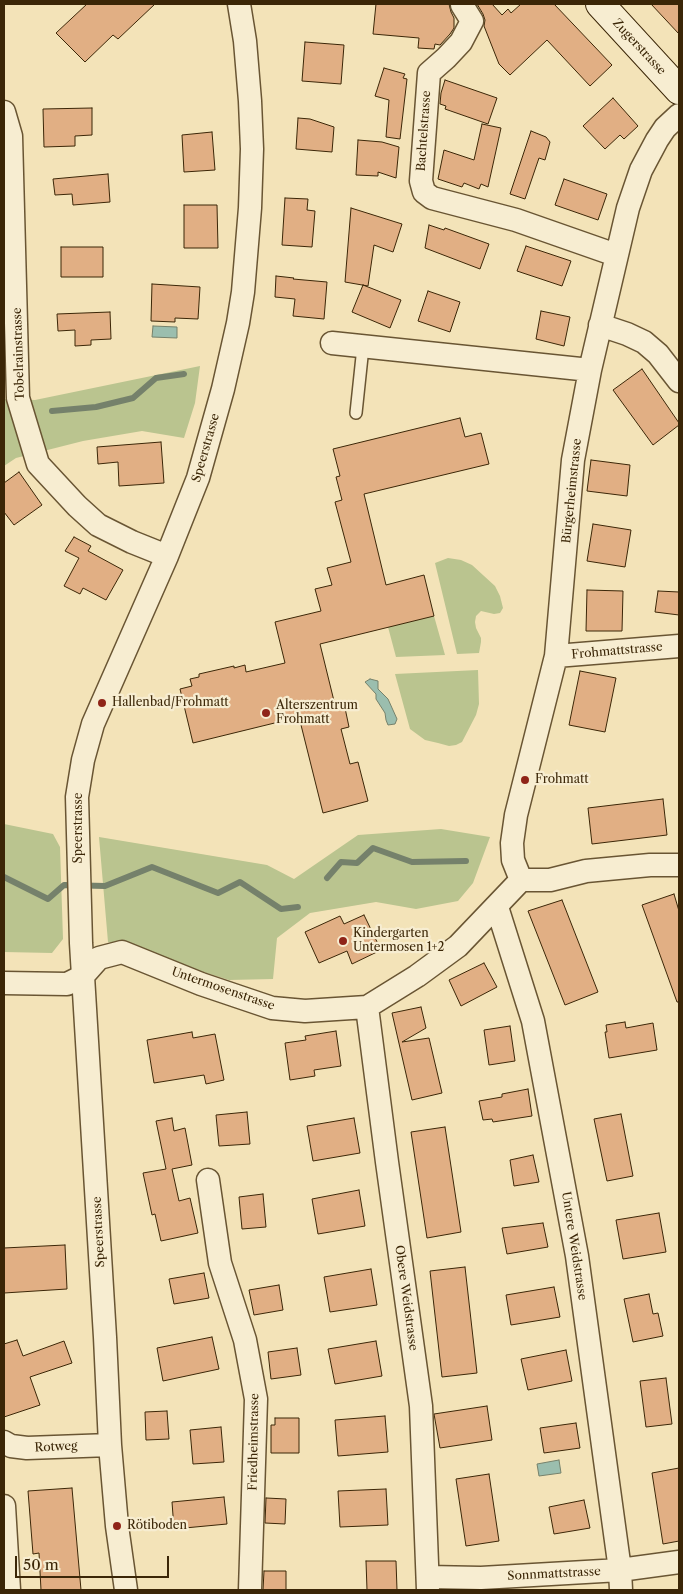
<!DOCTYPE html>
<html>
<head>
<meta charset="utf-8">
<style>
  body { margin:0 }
  #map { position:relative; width:683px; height:1594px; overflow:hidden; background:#f3e3b8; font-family:"Libre Caslon Text",serif }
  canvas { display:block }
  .frame { position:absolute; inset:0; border:5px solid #3b2607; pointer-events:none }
  .scale { position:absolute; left:15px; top:1556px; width:154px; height:22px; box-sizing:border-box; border:2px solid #3b2607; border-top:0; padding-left:6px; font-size:15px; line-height:18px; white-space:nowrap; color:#3b2607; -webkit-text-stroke:4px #f7edd1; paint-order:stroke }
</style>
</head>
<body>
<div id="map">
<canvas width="683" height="1594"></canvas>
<div class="frame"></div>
<div class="scale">50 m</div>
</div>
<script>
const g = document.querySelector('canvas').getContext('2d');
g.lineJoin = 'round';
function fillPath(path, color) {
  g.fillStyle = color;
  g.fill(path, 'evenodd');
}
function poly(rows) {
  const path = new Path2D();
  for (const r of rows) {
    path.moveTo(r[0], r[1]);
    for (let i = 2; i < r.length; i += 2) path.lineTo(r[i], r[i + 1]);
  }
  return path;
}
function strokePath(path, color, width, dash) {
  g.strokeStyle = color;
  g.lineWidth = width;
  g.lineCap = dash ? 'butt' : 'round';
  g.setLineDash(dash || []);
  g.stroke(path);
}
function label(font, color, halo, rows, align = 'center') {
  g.font = font + ' "Libre Caslon Text",serif';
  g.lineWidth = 4.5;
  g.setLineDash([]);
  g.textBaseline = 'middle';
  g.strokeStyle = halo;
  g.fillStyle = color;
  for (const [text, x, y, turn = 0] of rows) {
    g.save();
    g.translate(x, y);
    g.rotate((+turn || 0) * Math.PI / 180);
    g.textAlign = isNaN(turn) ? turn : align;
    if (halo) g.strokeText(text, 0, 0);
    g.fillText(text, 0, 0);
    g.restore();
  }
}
fillPath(poly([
  [200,366,195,403,184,438,142,431,83,441,16,458,4,466,4,399,35,400],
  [448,558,461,560,472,565,495,586,500,596,503,608,500,613,494,614,481,611,476,616,475,622,476,628,481,638,481,642,479,653,457,654,435,563],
  [434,616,445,655,396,657,388,627],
  [478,670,479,704,476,715,462,742,456,745,449,746,438,743,425,740,410,729,395,674],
  [4,824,53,834,60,847,63,939,52,953,4,952],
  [441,829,490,837,473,883,458,901,416,909,376,902,310,913,277,938,273,979,229,980,108,942,99,837,267,865,294,879,358,835]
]), '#bac48f');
const water = poly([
  [153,326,177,327,177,338,152,337,153,326],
  [370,679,378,681,378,689,388,699,397,719,395,724,388,725,386,720,385,713,376,699,376,694,365,682,370,679],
  [559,1460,561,1473,539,1476,537,1464,559,1460]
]);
fillPath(water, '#9bbeae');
strokePath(water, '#75816b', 1);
strokePath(poly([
  [52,411,96,407,133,398,156,378,184,374],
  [4,877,48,899,64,885,105,886,152,867,218,893,240,882,281,909,298,907],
  [327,878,341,862,357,863,373,848,412,862,466,861]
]), '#75816b', 6);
const building = poly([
  [87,4,155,4,118,39,113,35,85,62,56,33,87,4],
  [376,4,449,4,451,12,454,18,454,28,450,34,440,45,435,44,434,49,418,48,419,38,373,34,376,4],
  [477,4,492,4,502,15,508,9,511,13,521,4,554,4,612,65,590,86,547,40,510,75,499,64,484,26,485,20,483,14,477,4],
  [651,4,679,4,679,34,651,4],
  [305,42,344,45,341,84,302,81,305,42],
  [384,68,405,74,403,78,407,79,400,139,386,137,389,100,375,96,384,68],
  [445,80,497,98,488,124,445,109,446,106,440,104,441,93,445,80],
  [613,98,638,126,624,139,620,135,605,149,583,126,613,98],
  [92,108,92,135,75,136,75,146,44,147,43,109,92,108],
  [298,118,310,119,334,127,332,152,296,149,298,118],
  [482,124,501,128,488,187,481,184,479,189,464,183,462,187,438,179,444,150,474,160,482,124],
  [531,131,546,137,550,142,545,160,539,158,525,199,510,194,531,131],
  [212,132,215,170,184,172,182,135,212,132],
  [358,140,382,142,399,147,396,178,378,172,378,176,356,175,358,140],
  [108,174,110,202,73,205,72,194,55,195,53,179,108,174],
  [564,179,607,194,598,220,555,205,564,179],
  [285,198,308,199,307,210,315,211,312,247,282,245,285,198],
  [184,205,217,205,218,248,184,248,184,205],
  [351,208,402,224,393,252,374,245,368,286,345,282,351,208],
  [429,225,444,230,445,228,489,244,480,269,425,248,429,225],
  [526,246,571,261,562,286,517,271,526,246],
  [61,247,103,247,103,277,61,277,61,247],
  [276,276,294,278,293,279,327,282,324,319,293,316,295,299,275,297,276,276],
  [152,284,200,287,198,319,175,318,175,322,151,321,152,284],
  [363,285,401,300,390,328,352,312,363,285],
  [428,291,460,302,450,332,418,321,428,291],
  [541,311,570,317,564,346,536,339,541,311],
  [110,312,111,339,91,340,91,345,75,346,75,330,58,331,57,314,110,312],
  [642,369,679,423,679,425,653,445,613,390,642,369],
  [460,418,465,437,481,433,489,464,364,494,386,585,424,575,434,616,320,644,334,701,345,708,349,727,341,729,350,764,358,762,368,801,323,813,299,717,193,743,180,689,192,686,190,679,199,677,199,674,234,666,234,668,245,665,246,672,285,663,275,622,321,611,315,589,332,585,327,568,351,562,335,502,342,500,336,477,340,476,333,449,460,418],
  [161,442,164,483,119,486,118,462,98,464,97,447,161,442],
  [591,460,630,465,627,496,587,491,591,460],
  [19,472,42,505,14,525,4,512,4,483,19,472],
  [593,524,631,530,625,567,587,561,593,524],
  [74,537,91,546,88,551,123,570,106,600,83,588,80,594,64,586,79,558,65,551,74,537],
  [587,590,623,591,622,631,586,631,587,590],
  [658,591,679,592,679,615,655,612,658,591],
  [580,671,616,678,605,732,569,725,580,671],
  [663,799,667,835,592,844,588,808,663,799],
  [674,894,679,911,679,1002,677,1002,642,905,674,894],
  [562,900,598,992,565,1005,528,911,562,900],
  [364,915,381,950,352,964,347,951,319,963,305,932,340,916,344,924,364,915],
  [484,963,497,987,461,1006,449,980,484,963],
  [421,1007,426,1028,402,1042,429,1038,442,1093,412,1100,392,1013,421,1007],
  [625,1022,626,1028,653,1023,657,1050,609,1058,605,1032,607,1032,606,1025,625,1022],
  [510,1026,515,1061,489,1065,484,1030,510,1026],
  [336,1031,341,1066,314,1070,315,1076,290,1080,285,1043,306,1040,305,1036,336,1031],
  [192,1032,193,1038,215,1034,224,1080,206,1084,204,1075,154,1083,147,1040,192,1032],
  [528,1089,532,1116,493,1122,492,1119,483,1120,479,1101,502,1097,502,1094,528,1089],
  [247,1112,250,1144,219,1146,216,1115,247,1112],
  [621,1114,633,1176,607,1181,594,1119,621,1114],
  [172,1118,174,1131,185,1128,192,1165,172,1169,179,1201,190,1198,198,1233,161,1241,155,1214,152,1215,143,1173,166,1169,156,1121,172,1118],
  [354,1118,360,1153,313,1161,307,1126,354,1118],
  [445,1127,461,1232,427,1238,411,1132,445,1127],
  [533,1155,539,1182,514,1186,510,1160,533,1155],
  [359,1190,365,1226,318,1234,312,1199,359,1190],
  [263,1194,266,1227,242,1229,239,1197,263,1194],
  [659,1213,666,1252,623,1259,616,1220,659,1213],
  [543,1223,548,1247,507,1254,502,1228,543,1223],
  [65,1245,67,1289,4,1293,4,1248,65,1245],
  [465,1267,477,1373,442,1377,430,1271,465,1267],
  [371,1269,377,1305,330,1312,324,1277,371,1269],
  [204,1273,209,1298,174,1304,169,1279,204,1273],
  [279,1285,283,1310,254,1315,249,1290,279,1285],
  [554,1287,560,1317,511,1325,506,1295,554,1287],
  [649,1294,653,1314,658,1313,663,1336,633,1342,624,1299,649,1294],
  [212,1337,219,1369,163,1381,157,1348,212,1337],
  [17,1340,23,1356,64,1341,72,1363,30,1377,40,1405,4,1417,4,1344,17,1340],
  [376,1341,382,1376,335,1384,328,1349,376,1341],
  [297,1348,301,1375,271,1379,268,1352,297,1348],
  [566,1350,572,1381,528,1390,521,1359,566,1350],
  [666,1378,672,1424,646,1427,640,1381,666,1378],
  [487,1406,492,1440,440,1448,434,1414,487,1406],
  [167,1411,169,1439,146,1440,145,1412,167,1411],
  [385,1416,388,1452,338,1456,335,1420,385,1416],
  [275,1418,299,1418,299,1453,271,1453,271,1425,275,1425,275,1418],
  [576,1423,580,1448,544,1453,540,1428,576,1423],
  [221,1427,224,1462,193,1464,190,1430,221,1427],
  [679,1468,679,1541,663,1544,652,1473,679,1468],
  [489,1474,499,1541,466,1546,456,1479,489,1474],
  [72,1488,81,1590,41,1590,39,1553,33,1554,28,1491,72,1488],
  [386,1489,388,1525,340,1527,338,1491,386,1489],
  [224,1497,227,1524,174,1529,172,1502,224,1497],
  [266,1498,286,1499,285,1524,265,1523,266,1498],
  [584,1500,590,1528,554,1534,549,1507,584,1500],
  [366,1561,396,1561,397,1590,367,1590,366,1561],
  [264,1571,286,1571,286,1590,263,1590,264,1571]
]);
fillPath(building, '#e1af84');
strokePath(building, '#3b2607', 1);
const service = poly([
  [356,413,363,347]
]);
const minor = poly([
  [462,5,472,21,461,42,446,58,429,73,421,181,424,192,432,198,516,220,616,255],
  [4,112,11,136,18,398,38,464,77,506,98,525,132,542,167,556],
  [600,325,627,334,644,342,658,354,679,381],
  [332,343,590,370],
  [556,656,679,646],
  [521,880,513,860,512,843,516,815,556,656,573,460,590,370,628,208,641,170,657,140,665,128,679,115],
  [497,907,533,1021,577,1256,620,1570,621,1590],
  [4,983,67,984,83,976,99,958,122,952,201,984,272,1008,305,1011,367,1007,417,976,458,946,521,880,550,880,586,871,650,865,679,865],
  [367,1007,387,1162,421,1406,428,1590],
  [208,1180,220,1263,245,1340,256,1399,250,1590],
  [4,1442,11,1446,27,1448,110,1445],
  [4,1506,9,1590],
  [428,1577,481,1578,620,1570,679,1562],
  [126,1590,117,1526,110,1445,105,1337,81,943,77,797,83,760,93,724,167,556,198,478,223,389,238,323,243,292,250,208,252,149,250,101,245,41,239,4]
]);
const secondary = poly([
  [600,4,679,90]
]);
strokePath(service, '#695533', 14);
strokePath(minor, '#695533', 25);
strokePath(secondary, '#3b2607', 30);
strokePath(service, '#f7edd1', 11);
strokePath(minor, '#f7edd1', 22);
strokePath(secondary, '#f7edd1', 28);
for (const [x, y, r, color] of [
  [102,703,5,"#8f2418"],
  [266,713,5,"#8f2418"],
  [525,780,5,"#8f2418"],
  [343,941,5,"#8f2418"],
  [117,1526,5,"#8f2418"]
]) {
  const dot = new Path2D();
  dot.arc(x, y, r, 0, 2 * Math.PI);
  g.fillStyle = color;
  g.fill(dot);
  strokePath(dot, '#f7edd1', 2);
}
label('12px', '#3b2607', '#f7edd1', [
  ["Zugerstrasse",639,47,47],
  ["Bachtelstrasse",424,131,-86],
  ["Tobelrainstrasse",19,354,-92],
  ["Speerstrasse",206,448,-74],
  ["Bürgerheimstrasse",572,491,-84],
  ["Frohmattstrasse",617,651,-5],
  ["Speerstrasse",79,828,-90],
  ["Untermosenstrasse",223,989,19],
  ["Speerstrasse",99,1232,-93],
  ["Untere Weidstrasse",574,1246,81],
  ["Obere Weidstrasse",406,1298,82],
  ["Friedheimstrasse",254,1442,-89],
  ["Rotweg",56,1447,-3],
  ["Sonnmattstrasse",554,1574,-3]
]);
label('12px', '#3b2607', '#f7edd1', [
  ["Hallenbad/Frohmatt",112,703],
  ["Alterszentrum",276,706],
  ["Frohmatt",276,720],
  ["Frohmatt",535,780],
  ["Kindergarten",353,934],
  ["Untermosen 1+2",353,948],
  ["Rötiboden",127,1526]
], 'left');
</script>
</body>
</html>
